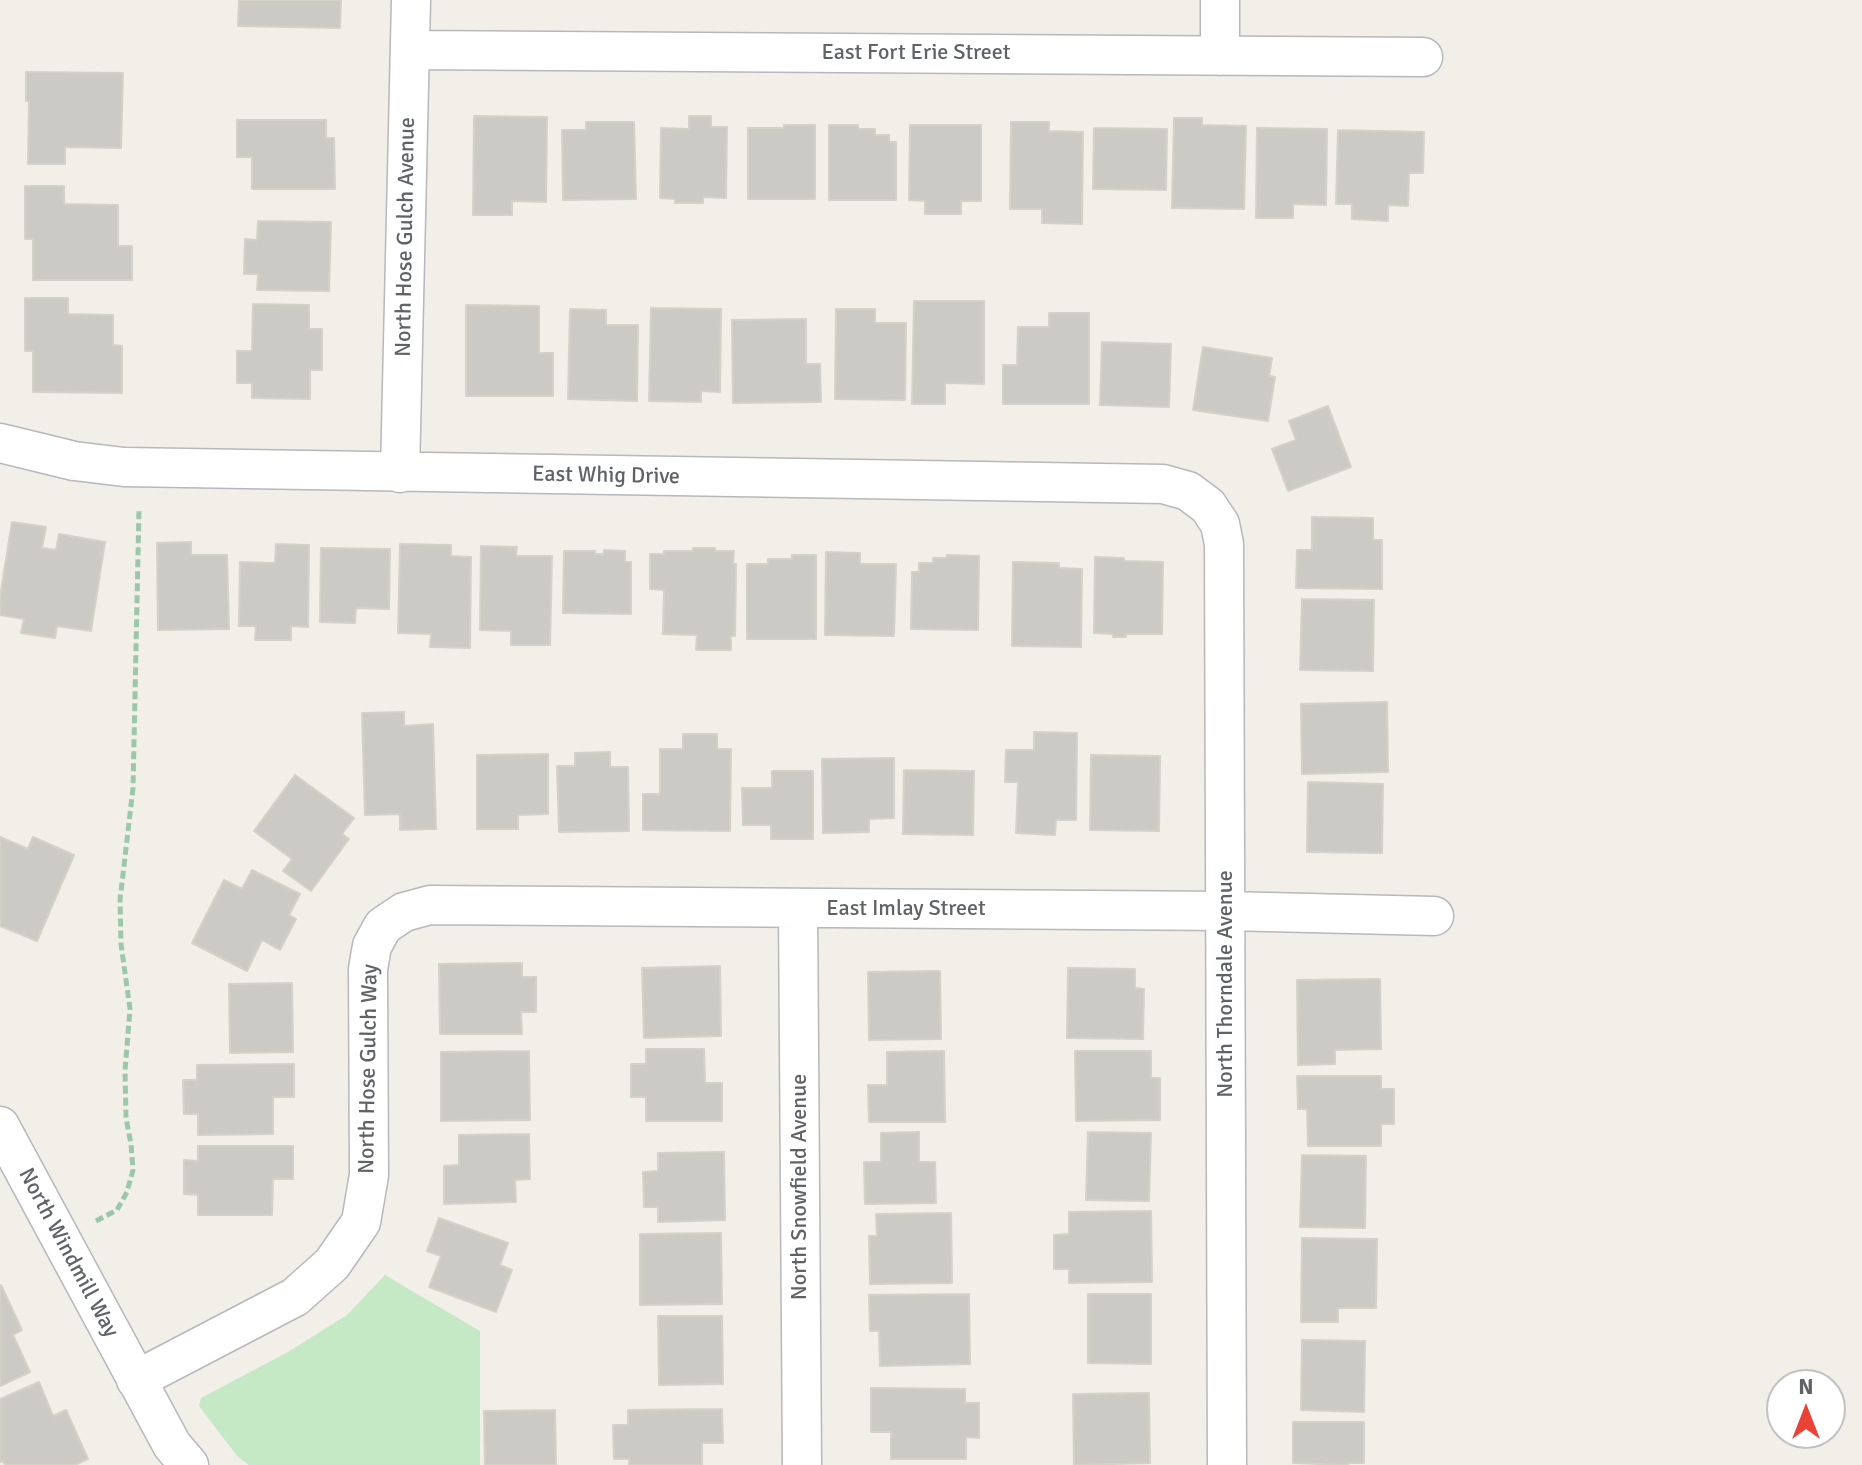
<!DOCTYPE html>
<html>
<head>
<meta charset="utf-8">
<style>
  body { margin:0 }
  #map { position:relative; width:1862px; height:1465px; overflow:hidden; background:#f1efe8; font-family:Signika,sans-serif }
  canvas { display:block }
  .north { position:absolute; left:1766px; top:1369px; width:80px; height:80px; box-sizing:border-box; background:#fff; border:2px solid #bfc1c3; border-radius:50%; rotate:0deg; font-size:22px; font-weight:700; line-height:32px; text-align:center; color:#5f6368 }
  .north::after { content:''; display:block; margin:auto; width:28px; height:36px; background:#ea4335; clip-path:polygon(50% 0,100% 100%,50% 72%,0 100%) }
</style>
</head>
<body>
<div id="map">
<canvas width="1862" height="1465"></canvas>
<div class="north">N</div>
</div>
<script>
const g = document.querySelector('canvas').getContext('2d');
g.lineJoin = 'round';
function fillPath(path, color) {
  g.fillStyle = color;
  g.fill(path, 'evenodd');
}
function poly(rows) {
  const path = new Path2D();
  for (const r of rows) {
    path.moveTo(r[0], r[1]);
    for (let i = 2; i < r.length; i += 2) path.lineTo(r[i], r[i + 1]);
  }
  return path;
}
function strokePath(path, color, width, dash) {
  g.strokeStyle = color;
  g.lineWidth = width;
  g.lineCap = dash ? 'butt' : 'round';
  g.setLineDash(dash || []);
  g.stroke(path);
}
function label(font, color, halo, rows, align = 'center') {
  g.font = font + ' Signika,sans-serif';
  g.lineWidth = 7;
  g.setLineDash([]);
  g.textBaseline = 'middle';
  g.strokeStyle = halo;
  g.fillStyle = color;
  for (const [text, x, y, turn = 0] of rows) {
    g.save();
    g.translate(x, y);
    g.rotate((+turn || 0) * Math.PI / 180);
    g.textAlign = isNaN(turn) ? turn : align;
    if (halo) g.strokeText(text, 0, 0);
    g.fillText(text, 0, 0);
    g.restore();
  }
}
fillPath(poly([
  [385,1275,480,1331,480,1465,249,1465,238,1457,199,1406,201,1398,288,1352,347,1315]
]), '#c5e8c5');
const building = poly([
  [239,0,341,0,340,28,238,26,239,0],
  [26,72,123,73,121,148,65,147,65,164,28,164,29,101,26,101,26,72],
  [474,116,547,117,546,202,512,201,512,215,473,215,474,116],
  [689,116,711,116,711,127,727,127,726,198,703,197,703,203,675,203,675,199,660,198,661,128,689,129,689,116],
  [1174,118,1202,118,1202,125,1246,126,1244,209,1172,208,1174,118],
  [237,120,326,120,326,138,334,138,335,189,252,189,252,157,237,157,237,120],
  [586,122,634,122,636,199,563,200,562,130,586,130,586,122],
  [1011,122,1049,122,1049,131,1083,132,1082,224,1042,223,1042,209,1010,209,1011,122],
  [784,125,815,125,815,199,748,199,748,128,784,128,784,125],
  [829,125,858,125,858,129,875,129,875,135,889,135,889,142,896,142,896,200,829,200,829,125],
  [910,125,981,125,981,201,961,201,961,214,925,214,925,201,909,200,910,125],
  [1094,128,1167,129,1166,190,1093,189,1094,128],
  [1257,128,1327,129,1326,205,1293,204,1293,218,1256,218,1257,128],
  [1338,130,1424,132,1423,173,1409,173,1408,206,1388,205,1388,221,1352,219,1352,204,1336,204,1338,130],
  [25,186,64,186,64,204,118,205,118,246,132,246,132,280,33,280,33,239,25,239,25,186],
  [258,221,331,222,329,291,257,290,258,274,244,274,245,239,257,240,258,221],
  [25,298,68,298,68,314,113,315,113,345,122,346,122,393,33,392,33,351,25,351,25,298],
  [914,301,984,301,984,384,945,383,945,404,912,404,914,301],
  [253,304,309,305,309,329,322,329,322,370,310,370,310,399,252,398,252,383,237,383,237,351,252,351,253,304],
  [466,305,539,306,539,353,553,353,553,396,466,396,466,305],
  [651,308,721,309,720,392,701,391,701,402,649,401,651,308],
  [570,309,606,310,606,325,638,325,637,401,568,399,570,309],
  [836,309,875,309,875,323,906,323,905,400,835,399,836,309],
  [1049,313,1089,313,1089,404,1003,404,1003,365,1017,365,1018,327,1049,327,1049,313],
  [806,319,806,364,820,364,821,402,733,403,732,320,806,319],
  [1102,342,1171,344,1169,407,1100,405,1102,342],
  [1203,347,1272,358,1269,376,1275,377,1268,421,1193,410,1203,347],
  [1328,406,1351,467,1288,491,1272,449,1296,440,1289,421,1328,406],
  [1312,517,1373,518,1373,540,1382,540,1382,589,1296,588,1297,550,1312,550,1312,517],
  [12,522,46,527,42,548,56,550,59,534,105,542,91,631,57,626,55,638,21,633,24,619,0,615,0,597,12,522],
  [191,542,191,555,227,555,229,629,158,630,157,543,191,542],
  [276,544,309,545,308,627,291,626,291,640,255,640,256,626,239,626,240,562,275,563,276,544],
  [400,544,451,545,451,556,471,557,470,648,430,647,431,634,398,633,400,544],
  [481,546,517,547,516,556,552,556,550,645,511,645,511,631,480,630,481,546],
  [321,548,390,549,389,609,356,608,355,623,320,622,321,548],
  [693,548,715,548,715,551,734,551,733,564,736,564,735,636,731,636,731,650,696,650,697,635,663,634,664,590,650,589,650,554,664,554,664,551,693,551,693,548],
  [604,550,625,551,625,562,631,562,631,614,563,613,564,551,595,551,595,554,604,554,604,550],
  [826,552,860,553,860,564,896,564,894,636,825,635,826,552],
  [792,555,816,555,816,639,747,639,747,564,768,564,768,559,792,559,792,555],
  [947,555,979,556,978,630,911,629,912,572,919,572,919,563,933,563,933,558,947,558,947,555],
  [1095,557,1124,558,1124,561,1163,562,1162,634,1126,634,1126,637,1113,637,1113,634,1094,633,1095,557],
  [1013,562,1059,563,1059,568,1082,569,1081,647,1012,646,1013,562],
  [1302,599,1374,600,1373,671,1300,670,1302,599],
  [1387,702,1388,772,1302,774,1301,704,1387,702],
  [404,712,404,726,433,724,436,829,400,830,400,814,365,815,362,713,404,712],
  [1034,732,1077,733,1076,820,1056,820,1055,835,1016,833,1018,782,1005,782,1006,750,1034,750,1034,732],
  [683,734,717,734,717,749,731,749,730,831,643,830,643,794,660,794,660,749,683,749,683,734],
  [610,752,610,767,628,767,629,831,559,832,557,766,575,766,575,753,610,752],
  [548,754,548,814,518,815,518,829,477,829,477,755,548,754],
  [1091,755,1160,756,1159,831,1090,830,1091,755],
  [894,758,894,818,869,819,869,832,823,833,822,759,894,758],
  [904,770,974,771,973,835,903,834,904,770],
  [772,771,813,771,813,839,771,839,771,825,743,825,742,788,772,788,772,771],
  [295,775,354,818,342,834,349,839,311,891,283,871,292,859,254,831,295,775],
  [1308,782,1383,784,1382,853,1307,852,1308,782],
  [0,837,28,849,33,837,74,855,37,941,0,926,0,837],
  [252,870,300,894,289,915,296,919,280,950,262,940,247,971,192,943,224,880,242,889,252,870],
  [522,963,522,977,536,977,536,1012,521,1012,522,1034,440,1034,439,964,522,963],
  [720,966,721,1036,644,1038,642,968,720,966],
  [1068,968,1135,969,1135,988,1144,989,1143,1039,1067,1038,1068,968],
  [940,971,941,1039,869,1040,868,972,940,971],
  [1380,979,1381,1049,1335,1050,1335,1064,1298,1065,1297,980,1380,979],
  [292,983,293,1052,230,1053,229,984,292,983],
  [646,1049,704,1049,705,1083,722,1083,722,1121,646,1121,646,1097,631,1097,631,1064,646,1064,646,1049],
  [529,1051,530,1120,441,1121,441,1052,529,1051],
  [944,1051,945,1122,869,1122,868,1085,887,1085,887,1052,944,1051],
  [1075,1051,1151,1051,1151,1078,1160,1078,1160,1120,1076,1121,1075,1051],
  [294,1064,294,1097,273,1097,273,1134,198,1135,198,1114,184,1114,183,1080,197,1080,197,1065,294,1064],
  [1297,1076,1381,1076,1381,1089,1394,1089,1394,1124,1381,1124,1381,1146,1308,1146,1307,1109,1298,1109,1297,1076],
  [919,1132,919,1162,935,1162,936,1203,865,1204,864,1162,881,1162,881,1133,919,1132],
  [1088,1132,1151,1133,1149,1201,1086,1200,1088,1132],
  [529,1134,530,1179,515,1180,516,1202,444,1204,444,1166,459,1165,459,1135,529,1134],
  [198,1146,293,1146,293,1179,273,1179,272,1215,198,1215,198,1195,184,1194,184,1160,198,1161,198,1146],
  [724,1152,725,1220,658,1222,658,1207,644,1207,643,1172,658,1171,658,1153,724,1152],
  [1302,1155,1366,1156,1365,1228,1300,1227,1302,1155],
  [1151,1211,1152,1282,1069,1283,1069,1269,1054,1269,1054,1235,1069,1234,1069,1212,1151,1211],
  [951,1213,952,1283,870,1284,869,1236,877,1236,876,1214,951,1213],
  [439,1218,508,1243,500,1265,512,1270,496,1312,429,1287,441,1256,427,1251,439,1218],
  [721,1233,722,1304,640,1305,640,1234,721,1233],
  [1302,1238,1377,1239,1376,1308,1338,1308,1338,1322,1301,1322,1302,1238],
  [1,1285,22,1330,13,1335,30,1372,0,1386,0,1286,1,1285],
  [969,1294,970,1364,880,1366,879,1331,870,1331,869,1295,969,1294],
  [1088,1294,1151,1294,1151,1364,1088,1363,1088,1294],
  [658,1316,722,1316,723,1384,659,1385,658,1316],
  [1302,1340,1365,1341,1364,1412,1301,1410,1302,1340],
  [39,1382,53,1416,66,1410,88,1459,75,1465,5,1465,3,1461,0,1462,0,1399,39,1382],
  [871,1388,965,1389,965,1403,979,1403,979,1438,966,1437,966,1459,891,1459,891,1432,871,1432,871,1388],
  [1149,1393,1150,1463,1074,1465,1073,1394,1149,1393],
  [722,1409,723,1443,702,1443,702,1465,629,1465,629,1459,614,1459,613,1425,628,1425,628,1410,722,1409],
  [555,1410,556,1465,485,1465,484,1411,555,1410],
  [1293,1422,1364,1422,1364,1463,1348,1463,1348,1465,1293,1463,1293,1422]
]);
fillPath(building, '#cccac5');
strokePath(building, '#d6d1c6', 2);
const minor = poly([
  [1220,0,1220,56],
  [410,50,1423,57],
  [0,443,74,461,124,467,1163,484,1188,491,1208,506,1220,524,1224,544,1227,1465],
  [400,473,411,0],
  [798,908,802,1465],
  [0,1126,172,1445,189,1465],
  [136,1380,295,1297,332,1264,361,1222,369,1175,368,969,372,946,383,926,404,912,430,905,1226,911,1434,916]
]);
strokePath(minor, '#b5b8bc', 41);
strokePath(poly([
  [96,1221,117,1210,127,1192,133,1170,131,1144,126,1118,125,1071,130,1009,121,944,120,900,133,788,139,509]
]), '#9cc7a9', 5, [8, 4]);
strokePath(minor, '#fff', 38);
label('22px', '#5f6368', '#fff', [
  ["East Fort Erie Street",916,53],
  ["North Hose Gulch Avenue",406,237,-89],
  ["East Whig Drive",606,476,1],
  ["East Imlay Street",906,909],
  ["North Thorndale Avenue",1226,984,-90],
  ["North Hose Gulch Way",369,1069,-89],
  ["North Snowfield Avenue",800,1187,-90],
  ["North Windmill Way",68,1253,62]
]);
</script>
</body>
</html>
